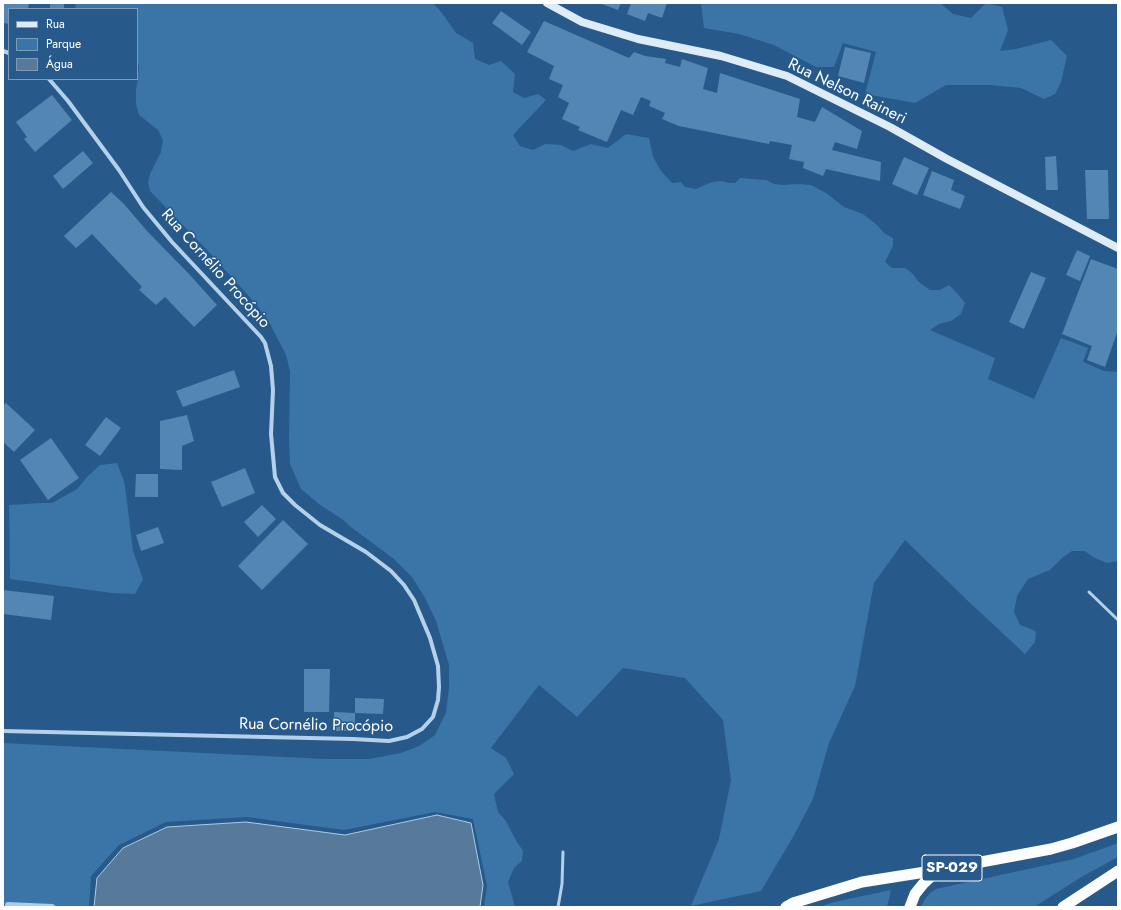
<!DOCTYPE html>
<html>
<head>
<meta charset="utf-8">
<style>
  body { margin:0 }
  #map { position:relative; width:1121px; height:910px; overflow:hidden; background:#275a8a; font-family:Jost,sans-serif }
  canvas { display:block }
  .frame { position:absolute; inset:0; border:4px solid #fff; pointer-events:none }
  .legend { position:absolute; left:8px; top:8px; width:130px; height:72px; box-sizing:border-box; background:#275a8a; border:1px solid #7d9cb9; margin:0; padding:5px 7px; list-style:none; font-size:12px; color:#fff }
  .legend li { display:flex; align-items:center; gap:8px; height:20px }
  .legend b { width:20px; border:1px solid #7d9cb9 }
</style>
</head>
<body>
<div id="map">
<canvas width="1121" height="910"></canvas>
<div class="frame"></div>
<ul class="legend">
<li><b style="height:5px;background:#deecf8"></b>Rua</li>
<li><b style="height:11px;background:#3b74a6"></b>Parque</li>
<li><b style="height:11px;background:#577a9b"></b>Água</li>
</ul>
</div>
<script>
const g = document.querySelector('canvas').getContext('2d');
g.lineJoin = 'round';
function fillPath(path, color) {
  g.fillStyle = color;
  g.fill(path, 'evenodd');
}
function poly(rows) {
  const path = new Path2D();
  for (const r of rows) {
    path.moveTo(r[0], r[1]);
    for (let i = 2; i < r.length; i += 2) path.lineTo(r[i], r[i + 1]);
  }
  return path;
}
function strokePath(path, color, width, dash) {
  g.strokeStyle = color;
  g.lineWidth = width;
  g.lineCap = dash ? 'butt' : 'round';
  g.setLineDash(dash || []);
  g.stroke(path);
}
function label(font, color, halo, rows, align = 'center') {
  g.font = font + ' Jost,sans-serif';
  g.lineWidth = 3;
  g.setLineDash([]);
  g.textBaseline = 'middle';
  g.strokeStyle = halo;
  g.fillStyle = color;
  for (const [text, x, y, turn = 0] of rows) {
    g.save();
    g.translate(x, y);
    g.rotate((+turn || 0) * Math.PI / 180);
    g.textAlign = isNaN(turn) ? turn : align;
    if (halo) g.strokeText(text, 0, 0);
    g.fillText(text, 0, 0);
    g.restore();
  }
}
fillPath(poly([
  [75,3,433,3,442,13,456,33,473,43,475,59,489,65,501,61,515,74,513,92,524,98,538,94,546,100,513,135,520,146,533,150,545,144,561,145,573,151,591,144,608,148,626,134,649,138,653,157,661,171,672,183,681,182,685,187,696,189,712,182,722,181,729,183,735,183,740,178,766,180,774,184,784,185,797,184,811,185,826,193,844,207,863,214,877,225,884,233,893,238,893,246,885,262,892,268,905,268,912,273,919,282,930,290,940,290,949,285,956,292,965,303,961,314,951,321,939,324,930,330,995,358,988,379,1034,399,1061,338,1088,348,1083,362,1104,371,1118,372,1118,561,1107,563,1093,557,1085,551,1072,551,1062,558,1050,570,1028,579,1017,596,1014,612,1020,625,1031,629,1036,632,1035,642,1025,654,968,601,905,540,874,583,855,686,829,743,813,799,793,837,761,891,691,906,719,839,731,780,723,720,685,678,623,668,577,717,539,685,491,748,506,758,514,774,494,794,498,812,506,821,514,837,523,851,522,861,514,868,508,882,515,907,484,907,487,886,473,819,435,812,344,830,247,817,166,822,119,845,91,876,89,907,3,907,3,743,325,759,369,759,401,753,419,746,435,735,446,713,449,687,449,665,436,621,425,598,412,577,394,559,352,528,342,519,320,505,301,489,290,464,289,439,290,371,286,355,268,320,255,303,208,251,150,191,148,182,150,174,161,152,163,140,158,130,139,115,136,104,136,89,138,79,139,66,137,62,137,9,76,9],
  [701,3,940,3,953,14,971,18,986,3,1002,7,1008,30,1000,51,1016,49,1051,40,1067,56,1061,82,1055,94,1044,99,1021,88,990,85,946,85,915,103,865,94,876,52,843,43,834,67,816,67,774,45,739,34,704,28],
  [117,463,124,481,126,494,133,551,143,579,135,594,112,593,10,579,9,505,42,503,52,503,77,489,88,476,100,465],
  [1118,843,1118,857,1083,876,1034,907,921,907,925,899,930,893,936,889,1074,859],
  [891,890,887,907,819,907,834,902]
]), '#3b74a6');
const water = poly([
  [437,815,471,823,483,885,480,907,94,907,97,878,123,848,167,827,246,822,345,835,437,815]
]);
fillPath(water, '#577a9b');
strokePath(water, '#a9ccea', 1);
strokePath(poly([
  [8,905,52,907]
]), '#a9ccea', 6);
fillPath(poly([
  [3,3,29,3,28,9,9,9,9,24,3,23],
  [50,3,64,3,64,9,50,9],
  [599,3,621,3,618,10],
  [631,3,667,3,662,18,648,13,645,21,627,14],
  [501,11,531,32,522,45,492,23],
  [544,21,629,58,634,52,645,56,666,59,665,63,680,67,682,59,708,68,703,89,717,93,720,73,800,99,797,117,815,122,822,107,862,131,857,149,835,142,832,150,881,162,880,181,826,169,823,176,803,168,804,162,789,159,792,145,770,141,769,144,679,126,662,119,665,113,649,106,651,101,641,97,633,115,621,110,607,142,578,130,580,127,562,119,569,103,558,97,563,85,549,79,554,66,527,52],
  [845,47,871,53,864,83,838,76],
  [52,95,72,120,35,152,24,139,27,137,16,122],
  [83,151,93,163,63,189,53,176],
  [1056,156,1058,190,1046,190,1045,157],
  [904,157,929,168,917,195,892,184],
  [1085,170,1108,170,1109,219,1087,219],
  [932,171,954,180,951,190,965,196,960,209,923,195],
  [111,192,124,204,147,231,189,274,217,305,194,327,165,297,156,305,139,290,142,287,92,234,76,248,64,236],
  [1077,250,1090,256,1080,281,1066,275],
  [1091,259,1118,269,1117,280,1118,281,1118,330,1105,367,1087,360,1092,346,1062,334],
  [1031,272,1046,278,1024,329,1009,322],
  [234,370,240,387,183,407,176,391],
  [6,403,35,430,14,452,3,442,3,406],
  [187,415,194,441,182,446,182,470,160,469,160,421],
  [106,417,121,428,100,456,85,445],
  [51,438,79,478,48,500,20,460],
  [245,468,255,493,222,507,211,482],
  [136,474,158,474,158,497,135,497],
  [262,505,276,519,258,537,244,522],
  [283,520,308,544,262,590,238,566],
  [158,527,164,543,141,551,136,535],
  [3,590,54,596,51,620,3,614],
  [304,669,330,669,329,712,304,712],
  [355,698,384,699,383,714,355,713,355,731,334,731,334,712,355,713]
]), '#5386b2');
strokePath(poly([
  [1089,592,1118,620],
  [558,907,562,884,563,852]
]), '#b4d1e9', 3);
strokePath(poly([
  [3,51,9,53],
  [3,731,353,739,389,741,407,737,422,729,433,717,438,700,439,687,438,666,430,638,414,600,404,585,391,571,366,552,320,525,295,505,283,493,275,477,271,434,273,390,271,366,265,343,261,337,172,242,143,207,119,170,68,101,49,79]
]), '#b4d1e9', 4);
strokePath(poly([
  [547,3,582,22,638,39,721,56,787,76,890,127,947,159,1118,248]
]), '#deecf8', 8);
strokePath(poly([
  [786,907,793,903,862,882,938,870,1051,849,1072,843,1118,827],
  [910,907,915,894,923,884,938,870],
  [1063,907,1118,871]
]), '#fbfdfe', 11);
for (const [x, y, w] of [
  [952,868,60]
]) {
  const box = new Path2D();
  box.roundRect(x - w / 2, y - 13, w, 26, 3);
  g.fillStyle = '#275a8a';
  g.fill(box);
  strokePath(box, '#fff', 1);
}
label('bold 15px', '#fff', null, [
  ["SP-029",952,868]
]);
label('16px', '#fff', '#275a8a', [
  ["Rua Nelson Raineri",847,92,26],
  ["Rua Cornélio Procópio",215,269,48],
  ["Rua Cornélio Procópio",316,726,1]
]);
</script>
</body>
</html>
